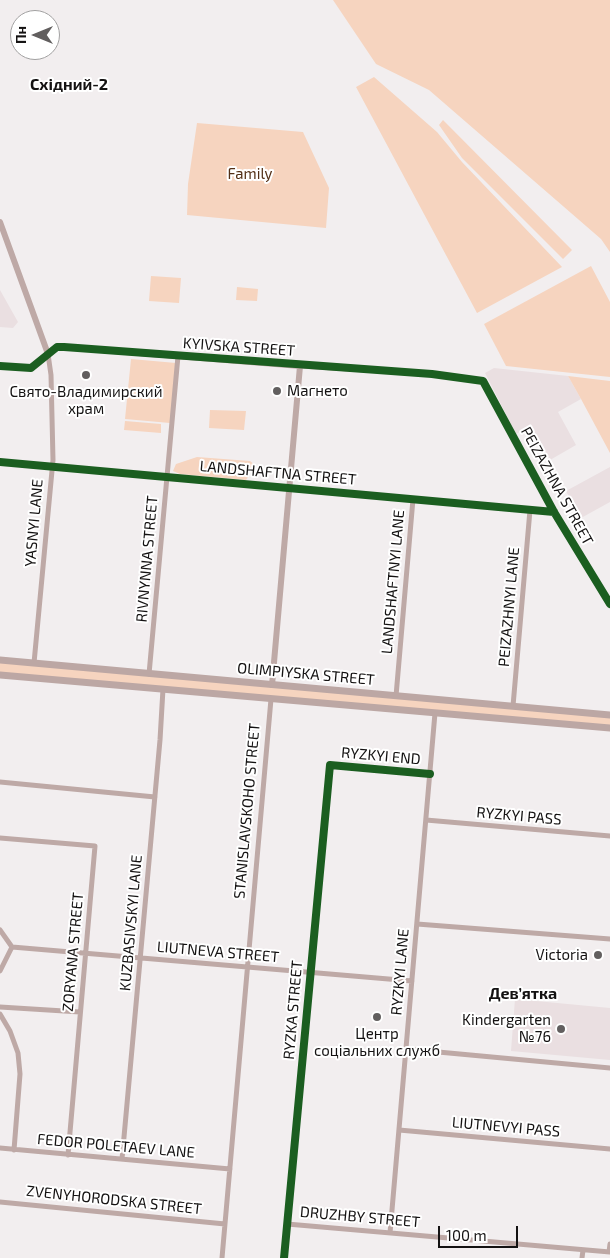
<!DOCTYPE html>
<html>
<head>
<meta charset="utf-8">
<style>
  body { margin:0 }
  #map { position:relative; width:610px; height:1258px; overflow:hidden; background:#f2eeef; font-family:"Exo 2",sans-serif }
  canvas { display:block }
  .north { position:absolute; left:10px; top:10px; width:50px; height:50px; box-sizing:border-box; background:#fff; border:1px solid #a1a0a0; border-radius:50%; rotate:270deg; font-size:14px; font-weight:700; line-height:20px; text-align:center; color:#141212 }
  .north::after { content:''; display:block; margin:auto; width:18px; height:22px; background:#625f5f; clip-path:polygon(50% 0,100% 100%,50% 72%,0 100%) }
  .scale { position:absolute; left:438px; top:1226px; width:80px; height:22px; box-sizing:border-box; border:2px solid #141212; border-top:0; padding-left:6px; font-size:15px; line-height:18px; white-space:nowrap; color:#141212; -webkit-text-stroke:4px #fff; paint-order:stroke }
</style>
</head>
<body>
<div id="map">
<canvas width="610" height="1258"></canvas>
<div class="north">Пн</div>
<div class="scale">100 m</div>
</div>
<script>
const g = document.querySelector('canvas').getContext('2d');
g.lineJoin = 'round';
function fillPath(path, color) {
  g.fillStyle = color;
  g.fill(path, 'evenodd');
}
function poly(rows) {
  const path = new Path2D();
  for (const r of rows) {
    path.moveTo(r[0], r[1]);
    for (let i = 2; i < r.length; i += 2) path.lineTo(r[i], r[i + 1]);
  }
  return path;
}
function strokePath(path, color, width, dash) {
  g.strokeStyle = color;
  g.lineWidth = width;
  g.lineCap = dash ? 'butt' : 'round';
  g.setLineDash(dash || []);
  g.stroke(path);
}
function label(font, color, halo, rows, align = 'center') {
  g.font = font + ' "Exo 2",sans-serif';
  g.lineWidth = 4;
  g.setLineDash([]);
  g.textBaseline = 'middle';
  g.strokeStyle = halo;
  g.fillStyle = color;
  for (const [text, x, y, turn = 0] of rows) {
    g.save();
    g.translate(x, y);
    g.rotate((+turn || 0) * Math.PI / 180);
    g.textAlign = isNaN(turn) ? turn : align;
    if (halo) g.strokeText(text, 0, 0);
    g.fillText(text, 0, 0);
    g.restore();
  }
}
fillPath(poly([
  [0,290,18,322,13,328,0,327],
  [494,368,568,376,581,399,558,412,576,445,550,460,531,426,516,434,485,373],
  [610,467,610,502,581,518,566,491],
  [515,999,610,1008,610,1060,511,1051]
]), '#eadfe1');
fillPath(poly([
  [333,0,610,0,610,252,601,239,429,90,376,64],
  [374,77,437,132,462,162,562,267,477,313,356,87],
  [443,120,572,250,563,259,462,158,439,125],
  [197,123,303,132,329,188,326,228,187,215,188,184],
  [591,266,610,302,610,377,506,366,484,324],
  [151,276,181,278,179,303,149,301],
  [237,287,258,289,257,301,236,300],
  [131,359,176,363,170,423,125,419],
  [568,376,610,381,610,453,581,399],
  [210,410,246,411,244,430,209,428],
  [125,421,161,424,161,433,124,430],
  [197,457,250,461,255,465,249,471,249,476,246,480,180,474,173,471,176,464],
  [0,660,610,715,610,729,0,675]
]), '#f6d4bf');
strokePath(poly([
  [0,366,31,368,48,354],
  [300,366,432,374,483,381,554,512,610,604],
  [0,462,554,512],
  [34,663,53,460,51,375,48,354],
  [149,674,178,356],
  [396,696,413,499],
  [513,706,530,510],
  [0,782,155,797],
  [426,820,610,836],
  [0,838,95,846,68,1155],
  [417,924,610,939],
  [0,930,12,947,412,981],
  [0,971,12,947],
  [0,1007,80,1012],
  [0,1014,10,1031,18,1053,20,1074,14,1150],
  [406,1049,610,1068],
  [399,1130,610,1149],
  [0,1148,230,1169],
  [122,1159,160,740,163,689],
  [0,1202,225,1224],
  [287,1224,610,1252],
  [390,1233,435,713],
  [609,1252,610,1244],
  [222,1258,271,699],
  [284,1258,330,765,430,774],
  [582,1258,583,1250]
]), '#bea9a6', 5);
strokePath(poly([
  [0,222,48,354,57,347,64,347,300,366,272,685]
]), '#bea9a6', 6);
strokePath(poly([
  [0,660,610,715],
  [0,675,610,728]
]), '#bca7a4', 7);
strokePath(poly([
  [0,366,31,368,57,347,64,347,432,374,483,381,554,512,610,604],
  [0,462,554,512],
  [284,1258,330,765,430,774]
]), '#1b5e20', 8);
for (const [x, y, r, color] of [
  [86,375,5,"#625f5f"],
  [277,391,5,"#625f5f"],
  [598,955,5,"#625f5f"],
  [377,1017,5,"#625f5f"],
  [561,1029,5,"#625f5f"]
]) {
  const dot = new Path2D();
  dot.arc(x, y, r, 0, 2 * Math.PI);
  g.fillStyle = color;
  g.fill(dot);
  strokePath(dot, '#fff', 2);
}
label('15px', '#533017', '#fff', [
  ["Family",250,174]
]);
label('15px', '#141212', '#fff', [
  ["KYIVSKA STREET",239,347,4],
  ["LANDSHAFTNA STREET",278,473,5],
  ["PEIZAZHNA STREET",557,486,61],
  ["YASNYI LANE",34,523,-85],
  ["RIVNYNNA STREET",147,559,-85],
  ["LANDSHAFTNYI LANE",393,582,-85],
  ["PEIZAZHNYI LANE",509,607,-85],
  ["OLIMPIYSKA STREET",306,674,5],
  ["RYZKYI END",381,756,5],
  ["STANISLAVSKOHO STREET",247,811,-85],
  ["RYZKYI PASS",519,816,5],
  ["KUZBASIVSKYI LANE",131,923,-85],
  ["ZORYANA STREET",73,952,-85],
  ["LIUTNEVA STREET",218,952,5],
  ["RYZKYI LANE",400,972,-85],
  ["RYZKA STREET",293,1010,-85],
  ["LIUTNEVYI PASS",506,1127,5],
  ["FEDOR POLETAEV LANE",116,1146,5],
  ["ZVENYHORODSKA STREET",114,1200,6],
  ["DRUZHBY STREET",360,1217,5]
]);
label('15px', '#141212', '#fff', [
  ["Магнето",287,391,"left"],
  ["Свято-Владимирский",86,392],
  ["храм",86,409],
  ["Victoria",588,955,"right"],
  ["Kindergarten",551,1020,"right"],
  ["№76",551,1037,"right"],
  ["Центр",377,1034],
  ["соціальних служб",377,1051]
]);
label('bold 16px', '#141212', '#fff', [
  ["Східний-2",69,85],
  ["Дев’ятка",523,994]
]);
</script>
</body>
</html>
